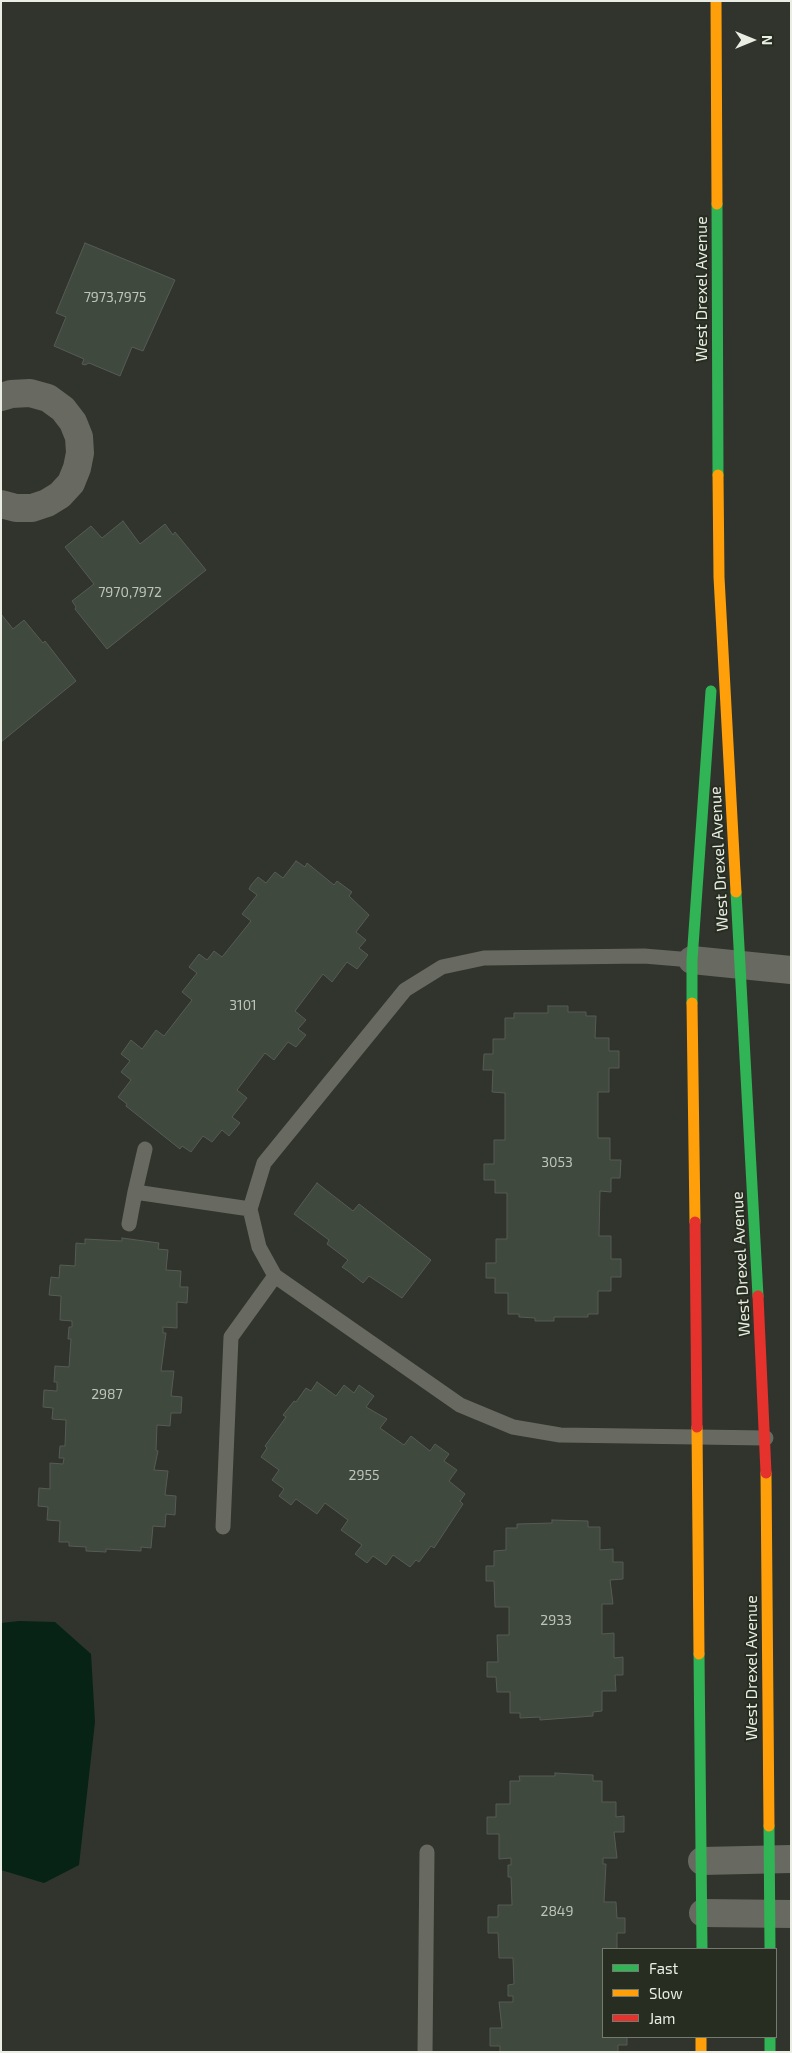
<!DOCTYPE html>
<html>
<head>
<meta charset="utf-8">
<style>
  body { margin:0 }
  #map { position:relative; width:792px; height:2053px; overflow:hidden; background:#30342c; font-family:"Exo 2",sans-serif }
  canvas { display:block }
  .frame { position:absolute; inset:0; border:2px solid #e9ede4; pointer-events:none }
  .legend { position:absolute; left:602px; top:1948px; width:175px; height:90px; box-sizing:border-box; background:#272d20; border:1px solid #757a6e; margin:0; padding:6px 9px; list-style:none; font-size:15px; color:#e9ede4 }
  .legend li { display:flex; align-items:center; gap:10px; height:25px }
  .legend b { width:25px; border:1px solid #757a6e }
  .north { position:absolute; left:727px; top:15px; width:50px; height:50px; -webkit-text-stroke:4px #272d20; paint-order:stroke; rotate:90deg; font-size:14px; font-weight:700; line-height:20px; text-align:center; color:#e9ede4 }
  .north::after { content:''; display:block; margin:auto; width:18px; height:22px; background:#e9ede4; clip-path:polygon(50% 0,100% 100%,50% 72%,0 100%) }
</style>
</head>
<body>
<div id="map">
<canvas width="792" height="2053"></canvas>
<div class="frame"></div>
<ul class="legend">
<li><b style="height:6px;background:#30b455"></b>Fast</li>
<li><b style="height:6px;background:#ff9f0a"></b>Slow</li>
<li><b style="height:6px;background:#e5322d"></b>Jam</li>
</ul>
<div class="north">N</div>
</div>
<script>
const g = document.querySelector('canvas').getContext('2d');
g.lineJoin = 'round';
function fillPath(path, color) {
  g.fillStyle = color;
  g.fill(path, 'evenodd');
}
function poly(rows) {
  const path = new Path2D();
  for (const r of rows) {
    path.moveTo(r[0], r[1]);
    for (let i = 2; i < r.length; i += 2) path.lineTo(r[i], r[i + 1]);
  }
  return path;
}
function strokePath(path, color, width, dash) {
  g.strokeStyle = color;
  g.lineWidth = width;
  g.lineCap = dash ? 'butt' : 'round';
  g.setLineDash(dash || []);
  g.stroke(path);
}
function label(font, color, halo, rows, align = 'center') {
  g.font = font + ' "Exo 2",sans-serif';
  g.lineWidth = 4;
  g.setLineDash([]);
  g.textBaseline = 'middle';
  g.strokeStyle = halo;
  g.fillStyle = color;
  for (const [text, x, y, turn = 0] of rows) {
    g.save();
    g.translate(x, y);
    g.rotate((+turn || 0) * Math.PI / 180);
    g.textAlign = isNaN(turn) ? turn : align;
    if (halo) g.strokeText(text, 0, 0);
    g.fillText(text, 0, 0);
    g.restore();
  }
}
fillPath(poly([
  [19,1621,55,1622,91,1654,95,1722,79,1865,44,1883,1,1870,1,1623]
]), '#062316');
const building = poly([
  [85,243,175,280,143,351,132,347,120,376,89,363,85,365,82,364,84,359,54,346,66,317,56,313,85,243],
  [123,521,140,544,165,524,173,535,175,532,206,570,107,649,75,609,76,607,72,601,94,584,65,547,91,526,102,538,123,521],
  [1,614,13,629,24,620,43,643,45,641,76,681,1,742,1,614],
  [296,861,305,867,307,863,334,885,337,881,352,892,349,896,369,915,356,932,366,940,359,948,368,955,357,969,347,962,332,982,323,974,295,1011,306,1020,298,1029,306,1035,296,1047,288,1042,274,1060,265,1053,237,1090,247,1098,232,1117,240,1123,229,1136,222,1130,212,1142,203,1136,191,1152,182,1146,180,1149,126,1106,127,1104,118,1097,131,1080,121,1072,130,1061,121,1054,131,1040,142,1049,156,1030,164,1036,192,1000,182,992,197,973,189,967,199,954,207,960,214,951,222,957,251,921,242,914,257,895,249,889,251,885,258,877,266,883,275,872,283,878,296,861],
  [548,1006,568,1006,568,1012,586,1012,586,1016,596,1016,595,1038,609,1038,609,1051,619,1051,619,1068,609,1068,609,1092,598,1092,598,1138,610,1138,610,1160,621,1160,620,1178,611,1178,611,1192,600,1191,599,1236,611,1236,611,1259,621,1259,621,1277,611,1277,611,1291,598,1291,598,1314,588,1314,588,1317,554,1317,554,1321,535,1321,535,1318,519,1317,519,1314,508,1314,508,1293,495,1293,495,1278,486,1278,486,1263,496,1263,496,1239,507,1239,507,1193,495,1193,495,1180,484,1180,484,1164,494,1164,494,1140,505,1140,505,1093,492,1092,493,1070,483,1070,484,1054,493,1054,493,1039,505,1039,505,1018,514,1018,514,1013,548,1013,548,1006],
  [317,1183,353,1211,359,1204,431,1260,402,1298,369,1276,363,1283,348,1271,342,1267,348,1260,327,1244,329,1240,294,1214,317,1183],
  [122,1238,159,1243,158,1249,168,1250,166,1270,181,1271,180,1287,188,1287,187,1303,177,1302,177,1328,163,1327,163,1333,166,1333,161,1371,174,1371,171,1396,182,1397,181,1413,171,1413,170,1426,157,1425,156,1450,158,1451,154,1470,168,1471,165,1495,176,1496,175,1515,166,1514,165,1527,153,1526,151,1548,141,1547,141,1551,106,1549,106,1552,86,1551,86,1547,69,1546,69,1542,59,1542,60,1521,47,1520,48,1507,38,1506,39,1488,50,1489,50,1463,63,1464,64,1458,59,1458,60,1446,65,1446,66,1420,52,1419,53,1408,43,1407,44,1390,57,1391,57,1382,54,1382,55,1366,69,1367,71,1339,68,1339,69,1327,72,1327,72,1321,60,1320,61,1296,49,1295,51,1277,59,1278,60,1265,75,1266,76,1243,85,1244,85,1239,122,1241,122,1238],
  [317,1382,336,1396,344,1385,354,1393,359,1385,374,1396,366,1407,387,1419,380,1428,404,1445,411,1436,430,1451,435,1444,449,1454,444,1461,457,1470,449,1481,465,1494,460,1501,463,1504,434,1548,431,1546,419,1562,416,1560,410,1567,393,1555,386,1565,373,1556,367,1563,355,1554,362,1545,341,1530,348,1520,325,1503,317,1514,296,1499,291,1505,279,1496,284,1489,272,1480,279,1470,261,1457,267,1448,265,1446,286,1417,283,1415,294,1401,296,1402,306,1388,311,1391,317,1382],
  [552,1520,588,1521,588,1527,600,1527,600,1550,613,1549,613,1562,623,1562,623,1579,610,1580,613,1604,602,1604,602,1634,614,1633,614,1658,623,1657,623,1675,615,1675,616,1691,602,1691,602,1711,593,1712,593,1716,540,1720,540,1717,520,1718,520,1713,510,1713,510,1692,497,1692,496,1677,487,1677,487,1662,498,1662,497,1635,509,1635,509,1607,495,1607,494,1581,486,1581,486,1566,494,1566,494,1551,506,1550,506,1528,517,1528,517,1524,552,1523,552,1520],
  [555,1773,593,1775,593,1781,602,1781,602,1802,616,1802,616,1817,624,1816,624,1832,614,1832,617,1858,603,1858,603,1864,606,1864,604,1902,616,1902,617,1918,625,1918,625,1933,617,1933,617,1949,603,1949,603,2037,627,2037,627,2045,618,2045,618,2052,500,2052,500,2046,490,2046,490,2028,502,2028,499,2002,513,2002,513,1996,508,1996,508,1985,514,1984,513,1958,499,1958,498,1933,488,1933,488,1917,498,1917,498,1905,512,1905,511,1877,508,1877,508,1865,511,1865,511,1858,499,1859,499,1834,487,1834,487,1817,496,1817,496,1804,510,1804,510,1781,520,1781,519,1776,555,1776,555,1773]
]);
fillPath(building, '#3f493e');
strokePath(building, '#575b55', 1);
strokePath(poly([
  [692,960,644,956,484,958,442,967,405,990,264,1163,250,1209,259,1247,275,1276,460,1405,513,1427,560,1435,766,1438],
  [135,1192,145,1149],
  [129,1224,135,1192,250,1209],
  [223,1527,231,1337,275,1276],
  [425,2052,427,1852]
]), '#686a61', 15);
strokePath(poly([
  [1,397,11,394,30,393,48,398,63,409,73,422,79,437,80,453,77,468,71,483,60,495,47,503,32,508,16,508,1,504],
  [692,960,791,970],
  [702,1861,791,1859],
  [703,1913,791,1914]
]), '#686a61', 28);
strokePath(poly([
  [717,204,718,475],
  [736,892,758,1296],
  [692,1003,692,960,711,691],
  [699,1654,702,1949],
  [769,1826,770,1949],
  [770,2037,770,2052]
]), '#30b455', 11);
strokePath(poly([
  [716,1,717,204],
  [718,475,719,577,736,892],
  [692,1003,695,1222],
  [697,1427,699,1654],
  [766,1473,769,1826],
  [701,2037,701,2052]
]), '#ff9f0a', 11);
strokePath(poly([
  [695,1222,697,1427],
  [758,1296,766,1473]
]), '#e5322d', 11);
label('14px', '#bec4ba', null, [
  ["7973,7975",115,297],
  ["7970,7972",130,592],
  ["3101",243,1005],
  ["3053",557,1162],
  ["2987",107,1394],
  ["2955",364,1475],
  ["2933",556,1620],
  ["2849",557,1911]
]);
label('16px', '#e9ede4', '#272d20', [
  ["West Drexel Avenue",702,289,-90],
  ["West Drexel Avenue",719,859,-93],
  ["West Drexel Avenue",741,1264,-93],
  ["West Drexel Avenue",752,1668,-90]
]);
</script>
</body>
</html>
